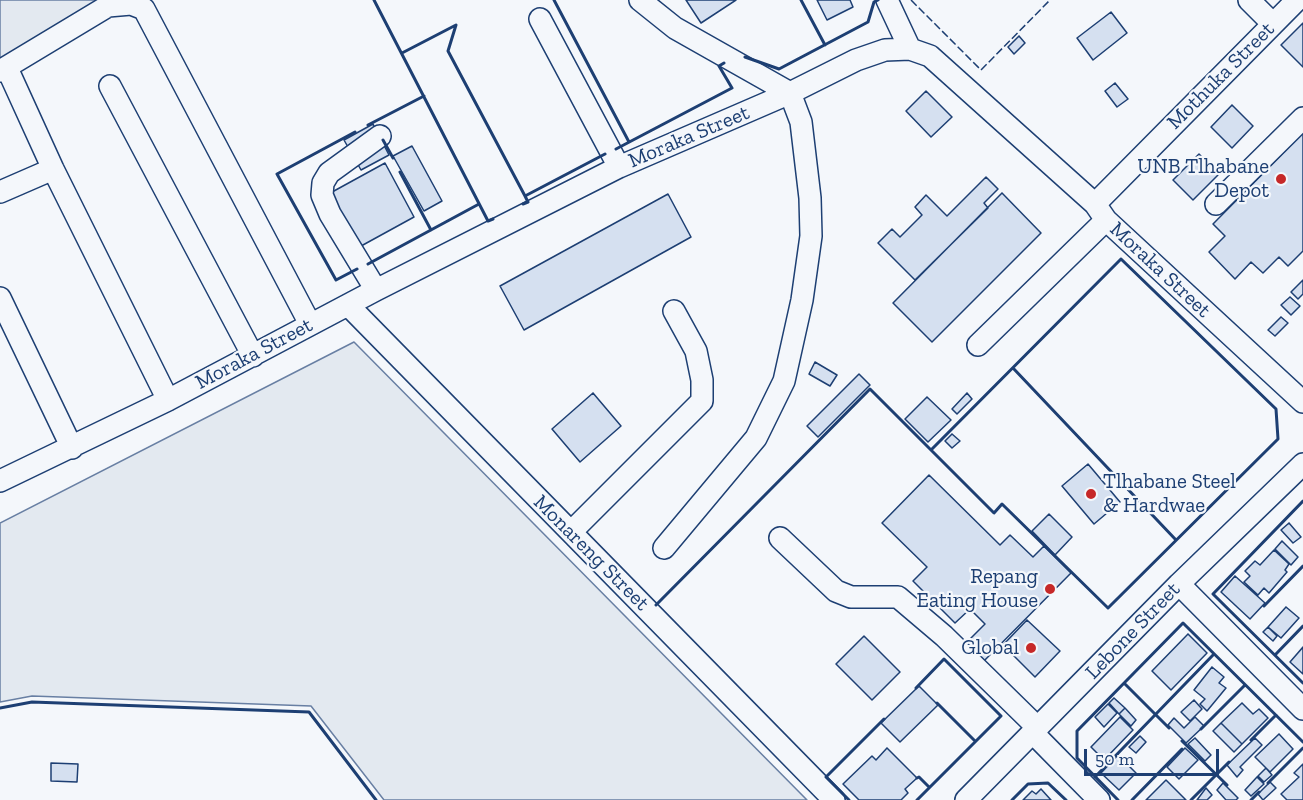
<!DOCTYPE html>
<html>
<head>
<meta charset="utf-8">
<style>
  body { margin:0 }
  #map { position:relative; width:1303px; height:800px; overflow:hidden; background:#f4f7fb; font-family:"Zilla Slab",serif }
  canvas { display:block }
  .scale { position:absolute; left:1084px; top:749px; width:135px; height:27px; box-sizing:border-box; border:3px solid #1d3f73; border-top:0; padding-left:8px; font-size:18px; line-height:21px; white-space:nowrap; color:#1d3f73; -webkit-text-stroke:4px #f4f7fb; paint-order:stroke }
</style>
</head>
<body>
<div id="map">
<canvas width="1303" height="800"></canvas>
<div class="scale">50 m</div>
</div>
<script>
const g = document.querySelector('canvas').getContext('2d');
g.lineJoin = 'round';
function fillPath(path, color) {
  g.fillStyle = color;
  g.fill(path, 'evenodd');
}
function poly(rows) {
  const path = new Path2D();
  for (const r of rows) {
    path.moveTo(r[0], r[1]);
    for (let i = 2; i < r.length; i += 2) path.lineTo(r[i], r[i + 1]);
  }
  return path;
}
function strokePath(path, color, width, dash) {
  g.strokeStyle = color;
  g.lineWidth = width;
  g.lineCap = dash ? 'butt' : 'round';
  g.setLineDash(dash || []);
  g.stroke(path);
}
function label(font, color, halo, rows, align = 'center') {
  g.font = font + ' "Zilla Slab",serif';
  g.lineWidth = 4.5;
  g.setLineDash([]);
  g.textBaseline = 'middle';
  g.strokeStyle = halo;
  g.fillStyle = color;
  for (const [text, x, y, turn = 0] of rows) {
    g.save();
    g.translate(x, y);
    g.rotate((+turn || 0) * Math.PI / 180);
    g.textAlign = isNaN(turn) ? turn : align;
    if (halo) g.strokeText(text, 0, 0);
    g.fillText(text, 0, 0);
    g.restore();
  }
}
const green = poly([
  [0,0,120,0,0,66,0,0],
  [354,342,807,800,384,800,311,706,32,696,0,702,0,523,354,342]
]);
fillPath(green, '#e3e9f0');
strokePath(green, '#687fa3', 1.5);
const building = poly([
  [686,0,736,0,701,23,686,0],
  [817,0,850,0,853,7,827,20,817,0],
  [1111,12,1127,33,1093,60,1077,38,1111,12],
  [1303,23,1303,67,1281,45,1303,23],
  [1019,36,1025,43,1014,54,1008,47,1019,36],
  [1115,83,1128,99,1117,107,1105,91,1115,83],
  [926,91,952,117,931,137,906,111,926,91],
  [1232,105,1253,126,1232,148,1211,127,1232,105],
  [373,124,389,155,361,170,344,140,373,124],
  [1303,133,1303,251,1288,266,1279,257,1263,273,1251,262,1235,279,1209,252,1225,236,1213,224,1303,133],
  [412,146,442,201,424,211,393,156,412,146],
  [1199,154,1219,174,1193,200,1173,180,1199,154],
  [385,163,414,217,352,251,323,197,385,163],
  [986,177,998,189,984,203,988,208,915,280,878,243,892,229,900,237,922,215,915,207,926,195,947,216,986,177],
  [1002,193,1041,233,932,342,893,303,1002,193],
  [668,194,691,237,524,330,500,286,668,194],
  [1303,280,1303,294,1298,299,1291,292,1303,280],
  [1290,297,1300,306,1291,315,1281,305,1290,297],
  [1281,317,1288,323,1275,336,1268,330,1281,317],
  [815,362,837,375,830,386,809,374,815,362],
  [859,374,870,385,818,437,807,426,859,374],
  [593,393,621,426,580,462,552,429,593,393],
  [967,393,972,399,957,414,952,409,967,393],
  [927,397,951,420,928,442,905,419,927,397],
  [952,434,960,441,952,448,945,441,952,434],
  [1088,464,1120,502,1094,524,1062,486,1088,464],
  [929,475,1000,545,1010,535,1033,557,1044,546,1071,573,978,667,960,649,985,624,970,609,955,623,913,581,927,567,882,523,929,475],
  [1049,514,1072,537,1055,555,1032,531,1049,514],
  [1289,523,1301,537,1293,543,1281,530,1289,523],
  [1282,541,1298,557,1291,565,1275,549,1282,541],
  [1274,550,1289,564,1285,570,1287,572,1269,593,1264,588,1258,595,1244,582,1250,576,1245,571,1255,561,1260,565,1274,550],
  [1235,576,1265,603,1250,619,1221,592,1235,576],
  [1286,607,1299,618,1281,638,1268,627,1286,607],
  [1027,620,1060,651,1035,677,1003,645,1027,620],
  [1268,627,1277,636,1273,641,1263,632,1268,627],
  [1188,634,1207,653,1171,690,1152,671,1188,634],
  [864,636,900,672,872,700,836,664,864,636],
  [1303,647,1303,674,1290,662,1303,647],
  [1212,667,1224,677,1219,683,1226,688,1207,711,1200,704,1205,699,1194,690,1212,667],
  [919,686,938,705,900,742,881,723,919,686],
  [1114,698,1125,708,1119,714,1109,703,1114,698],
  [1194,700,1202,709,1190,721,1181,712,1194,700],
  [1242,703,1253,714,1259,709,1268,718,1242,744,1221,723,1242,703],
  [1108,704,1117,713,1104,727,1095,717,1108,704],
  [1125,708,1136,720,1131,726,1119,714,1125,708],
  [1120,717,1133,730,1104,760,1091,747,1120,717],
  [1195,717,1204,726,1186,743,1168,725,1174,718,1184,728,1195,717],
  [1221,723,1242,744,1234,752,1213,731,1221,723],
  [1279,734,1293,749,1270,772,1255,757,1279,734],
  [1140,736,1146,742,1136,753,1129,747,1140,736],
  [1195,738,1211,755,1205,761,1188,744,1195,738],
  [1255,738,1262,745,1240,767,1243,770,1237,777,1227,765,1255,738],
  [887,748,917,778,905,789,908,793,901,800,859,800,843,784,872,756,876,760,887,748],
  [1185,748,1198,760,1179,779,1167,767,1185,748],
  [1118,755,1136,773,1119,790,1101,773,1118,755],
  [51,763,78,764,77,782,51,781,51,763],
  [1303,764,1303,800,1287,800,1281,794,1299,777,1294,773,1303,764],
  [1266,768,1272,775,1264,782,1258,776,1266,768],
  [1257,777,1264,784,1251,796,1245,790,1257,777],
  [1166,780,1186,800,1146,800,1166,780],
  [1270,782,1276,788,1263,800,1258,794,1270,782],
  [1223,783,1238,798,1236,800,1226,800,1217,790,1223,783],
  [1206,788,1212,795,1207,800,1197,800,1206,788],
  [1041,789,1051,800,1023,800,1032,791,1036,794,1041,789]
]);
fillPath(building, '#d5e0f0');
strokePath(building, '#1d3f73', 1.5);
const minor = poly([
  [640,0,675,28,790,93,801,122,810,198,811,236,802,300,784,381,756,438,664,548],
  [887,0,910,49],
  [1249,0,1273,24],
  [540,19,619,167],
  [7,68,53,169,168,400],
  [0,71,108,6,131,4,144,9,310,324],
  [110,86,253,356],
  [0,192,53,169],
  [1095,204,1297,0],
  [1216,204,1303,118],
  [376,290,330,214,322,195,323,183,329,173,380,136],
  [0,298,72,448],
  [348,305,834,800],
  [978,345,1106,220],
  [0,481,168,400,376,290,619,167,790,93,856,60,885,50,910,49,930,56,1095,204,1106,220,1303,402],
  [571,532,702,401,702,380,696,351,674,311],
  [780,538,836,591,851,597,898,597,944,636,1038,728],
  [1179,584,1303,709],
  [1033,733,1099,800],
  [966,800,1179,584,1303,464]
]);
strokePath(minor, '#1d3f73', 24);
strokePath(minor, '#f4f7fb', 21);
strokePath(poly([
  [911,0,981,70,1050,0]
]), '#1d3f73', 1.5, [8, 3]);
strokePath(poly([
  [374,0,488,221,493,219],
  [554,0,629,142],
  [801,0,825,45],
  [402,53,456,25,448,51,525,196],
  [745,57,779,69,868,22,874,2,878,0],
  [368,125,424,96],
  [355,132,277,174,336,280,357,269],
  [383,140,393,158],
  [616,149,732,88,719,66,724,63],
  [400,172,431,230],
  [523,204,528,202,525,196,605,154],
  [1121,259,1276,409,1278,439,1108,608,1002,504,994,513,931,450,1121,259],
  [368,264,479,204],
  [1013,368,1176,540],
  [1303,501,1213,594,1303,683],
  [656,605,870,389,931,450],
  [1264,606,1303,566],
  [1275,655,1303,626],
  [1125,684,1169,728],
  [916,688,944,659,1001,716,917,800],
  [937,703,975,741],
  [0,708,32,702,309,712,376,800],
  [1201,729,1245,685],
  [1251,740,1276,715],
  [1182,741,1227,785],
  [1095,777,1214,654],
  [917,778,919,777,929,787],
  [1268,783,1303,748],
  [849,800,826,777,884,719],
  [1012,800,1028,784,1048,783,1066,800],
  [1118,800,1077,758,1077,731,1183,623,1303,742],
  [1132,800,1182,749],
  [1191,800,1229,762],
  [1251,800,1259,792]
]), '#1d3f73', 3);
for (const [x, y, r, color] of [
  [1281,179,6,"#c62828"],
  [1091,494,6,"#c62828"],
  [1050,589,6,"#c62828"],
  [1031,648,6,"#c62828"]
]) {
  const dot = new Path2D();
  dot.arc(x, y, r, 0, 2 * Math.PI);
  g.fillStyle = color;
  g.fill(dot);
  strokePath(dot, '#f4f7fb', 2);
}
label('21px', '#1d3f73', '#f4f7fb', [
  ["Mothuka Street",1221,76,-45],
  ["Moraka Street",689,137,-23],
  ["Moraka Street",1160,270,43],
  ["Moraka Street",254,354,-28],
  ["Monareng Street",591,553,45],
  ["Lebone Street",1133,631,-46]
]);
label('21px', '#1d3f73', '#f4f7fb', [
  ["UNB Tlhabane",1269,167],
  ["Depot",1269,191],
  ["Tlhabane Steel",1103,482,"left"],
  ["& Hardwae",1103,506,"left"],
  ["Repang",1038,577],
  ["Eating House",1038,601],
  ["Global",1019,648]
], 'right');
</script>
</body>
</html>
